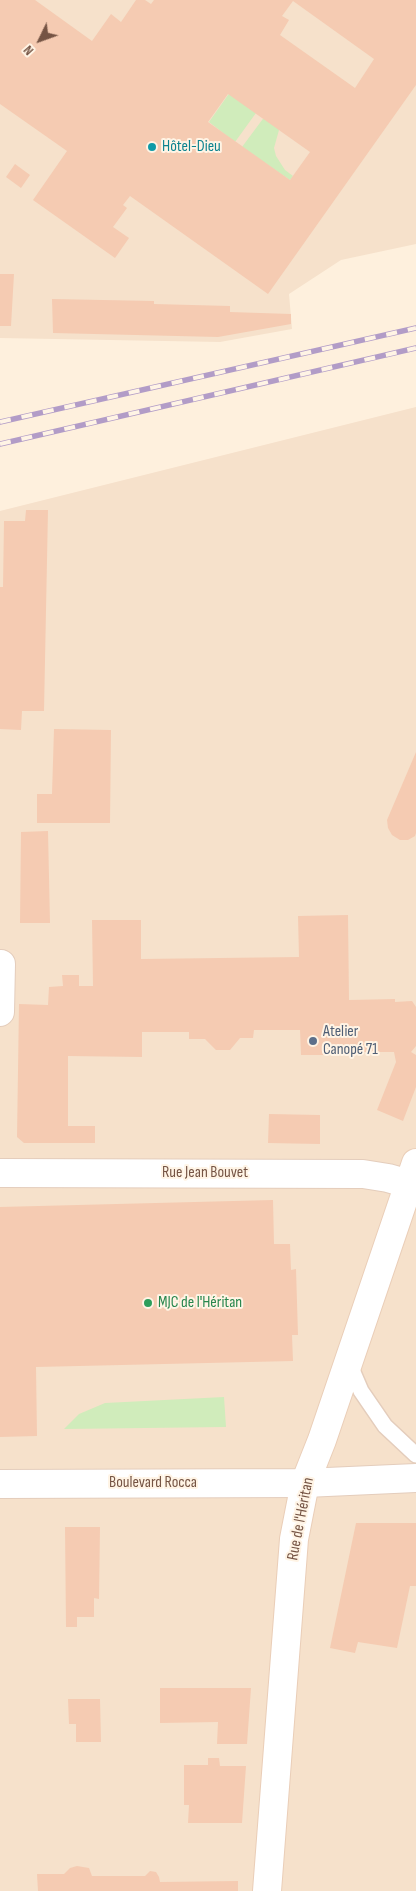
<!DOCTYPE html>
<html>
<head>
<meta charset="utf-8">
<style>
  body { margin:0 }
  #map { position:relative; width:416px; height:1891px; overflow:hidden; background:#fef0dd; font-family:"Sofia Sans Condensed",sans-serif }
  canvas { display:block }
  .north { position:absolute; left:15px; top:15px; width:50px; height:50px; -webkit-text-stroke:4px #fff4e5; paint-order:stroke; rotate:228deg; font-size:14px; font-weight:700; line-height:20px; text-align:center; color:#755444 }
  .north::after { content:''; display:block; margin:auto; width:18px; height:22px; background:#755444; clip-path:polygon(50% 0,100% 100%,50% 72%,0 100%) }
</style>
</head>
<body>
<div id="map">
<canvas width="416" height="1891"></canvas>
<div class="north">N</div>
</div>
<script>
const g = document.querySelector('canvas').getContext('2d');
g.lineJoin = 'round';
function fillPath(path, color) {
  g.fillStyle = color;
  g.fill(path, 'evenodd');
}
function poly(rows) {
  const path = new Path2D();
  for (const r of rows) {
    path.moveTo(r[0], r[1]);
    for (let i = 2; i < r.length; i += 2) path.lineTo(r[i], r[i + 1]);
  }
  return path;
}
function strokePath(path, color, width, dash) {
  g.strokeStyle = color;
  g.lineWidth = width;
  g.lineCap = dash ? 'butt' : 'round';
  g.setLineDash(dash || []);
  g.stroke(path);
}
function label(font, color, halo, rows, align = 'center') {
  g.font = font + ' "Sofia Sans Condensed",sans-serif';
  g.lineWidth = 4;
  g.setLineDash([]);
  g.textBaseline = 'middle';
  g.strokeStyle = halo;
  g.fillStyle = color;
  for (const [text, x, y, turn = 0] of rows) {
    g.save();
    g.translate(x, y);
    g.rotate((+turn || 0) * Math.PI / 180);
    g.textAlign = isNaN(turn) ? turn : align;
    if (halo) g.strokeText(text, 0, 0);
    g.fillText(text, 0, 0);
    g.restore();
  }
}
fillPath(poly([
  [0,0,416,0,416,244,341,260,289,294,292,329,220,342,0,338],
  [416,407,416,1891,0,1891,0,511]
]), '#f6e1cb');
fillPath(poly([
  [245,71,261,106,235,142,209,122],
  [268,112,279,130,274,148,276,156,285,170,293,176,290,180,242,147],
  [224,1397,226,1427,64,1429,79,1414,105,1403]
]), '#d0ecbb');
fillPath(poly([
  [0,0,35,0,92,41,111,14,121,22,136,0,145,0,151,4,154,0,416,0,416,85,268,294,130,196,123,205,127,208,113,227,129,238,115,258,33,200,67,151,0,104],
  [293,1,374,59,355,88,280,35,289,20,282,16],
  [228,94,310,152,290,180,208,122],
  [15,164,30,175,21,188,6,177],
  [0,274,14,274,11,326,0,326],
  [52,299,154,301,154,304,230,306,230,312,291,314,291,324,218,337,53,333],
  [26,510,48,510,44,711,22,711,21,730,0,729,0,587,3,587,4,521,25,521],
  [54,729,111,730,110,823,37,823,37,794,52,794],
  [416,752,416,833,415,836,408,840,400,840,392,835,388,828,387,820],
  [48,831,50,923,20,923,21,832],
  [348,915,349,1000,395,999,395,1002,412,1001,416,1007,416,1046,411,1052,416,1055,416,1087,403,1121,377,1110,396,1062,394,1052,349,1052,350,1055,301,1055,300,1030,254,1030,253,1038,240,1038,230,1050,216,1050,205,1039,189,1039,189,1032,142,1032,142,1057,68,1056,68,1126,95,1126,95,1143,24,1143,17,1137,19,1004,48,1005,49,987,63,986,62,975,79,975,79,986,93,986,92,920,141,920,141,959,299,957,298,916],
  [269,1114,320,1115,320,1144,268,1143],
  [273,1200,274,1244,290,1244,291,1270,296,1269,298,1335,292,1335,293,1361,36,1367,37,1436,0,1437,0,1207],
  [356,1523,416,1523,416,1586,410,1586,397,1648,358,1642,355,1653,330,1648],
  [65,1527,100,1527,99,1599,94,1598,94,1617,77,1617,77,1627,66,1627],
  [160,1688,251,1688,247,1744,217,1744,218,1722,160,1723],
  [68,1699,100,1699,101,1742,76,1742,76,1724,69,1724],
  [208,1758,219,1758,220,1766,246,1766,242,1823,188,1823,189,1805,184,1805,184,1765,208,1765],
  [77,1866,89,1868,92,1876,145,1876,150,1871,156,1872,159,1877,160,1882,238,1881,238,1891,38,1891,37,1874,64,1874,70,1868]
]), '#f5cbb2');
const lane = poly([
  [349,1363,361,1391,385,1426,416,1455]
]);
const street = poly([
  [0,1012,1,964],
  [0,1173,363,1174,388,1178,409,1184],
  [0,1484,305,1483,416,1478]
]);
const secondary = poly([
  [267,1891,294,1539,305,1483,322,1440,416,1163]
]);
strokePath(lane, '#e4cdbc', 18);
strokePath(street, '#e4cdbc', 30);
strokePath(secondary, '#eaceb8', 30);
strokePath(lane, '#fff', 15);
strokePath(street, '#fff', 28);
strokePath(secondary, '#fff', 28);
const rail = poly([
  [0,422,416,328],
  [0,444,416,348]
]);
strokePath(rail, '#b29cc7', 5.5);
strokePath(rail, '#fff4e5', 4, [11]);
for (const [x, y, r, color] of [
  [152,147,5,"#0f9aa8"],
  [313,1041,5,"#5c6f8a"],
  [148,1303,5,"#2e9e5b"]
]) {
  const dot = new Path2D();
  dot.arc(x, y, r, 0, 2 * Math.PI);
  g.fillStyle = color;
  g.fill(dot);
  strokePath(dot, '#fff4e5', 2);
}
label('16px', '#0d838f', '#fff4e5', [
  ["Hôtel-Dieu",162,147]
], 'left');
label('16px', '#4e5e75', '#fff4e5', [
  ["Atelier",323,1032],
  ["Canopé 71",323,1050]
], 'left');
label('16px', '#755444', '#fff4e5', [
  ["Rue Jean Bouvet",205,1173],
  ["Boulevard Rocca",153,1483],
  ["Rue de l'Héritan",301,1519,-79]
]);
label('16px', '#27864d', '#fff4e5', [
  ["MJC de l'Héritan",158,1303]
], 'left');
</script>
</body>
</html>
